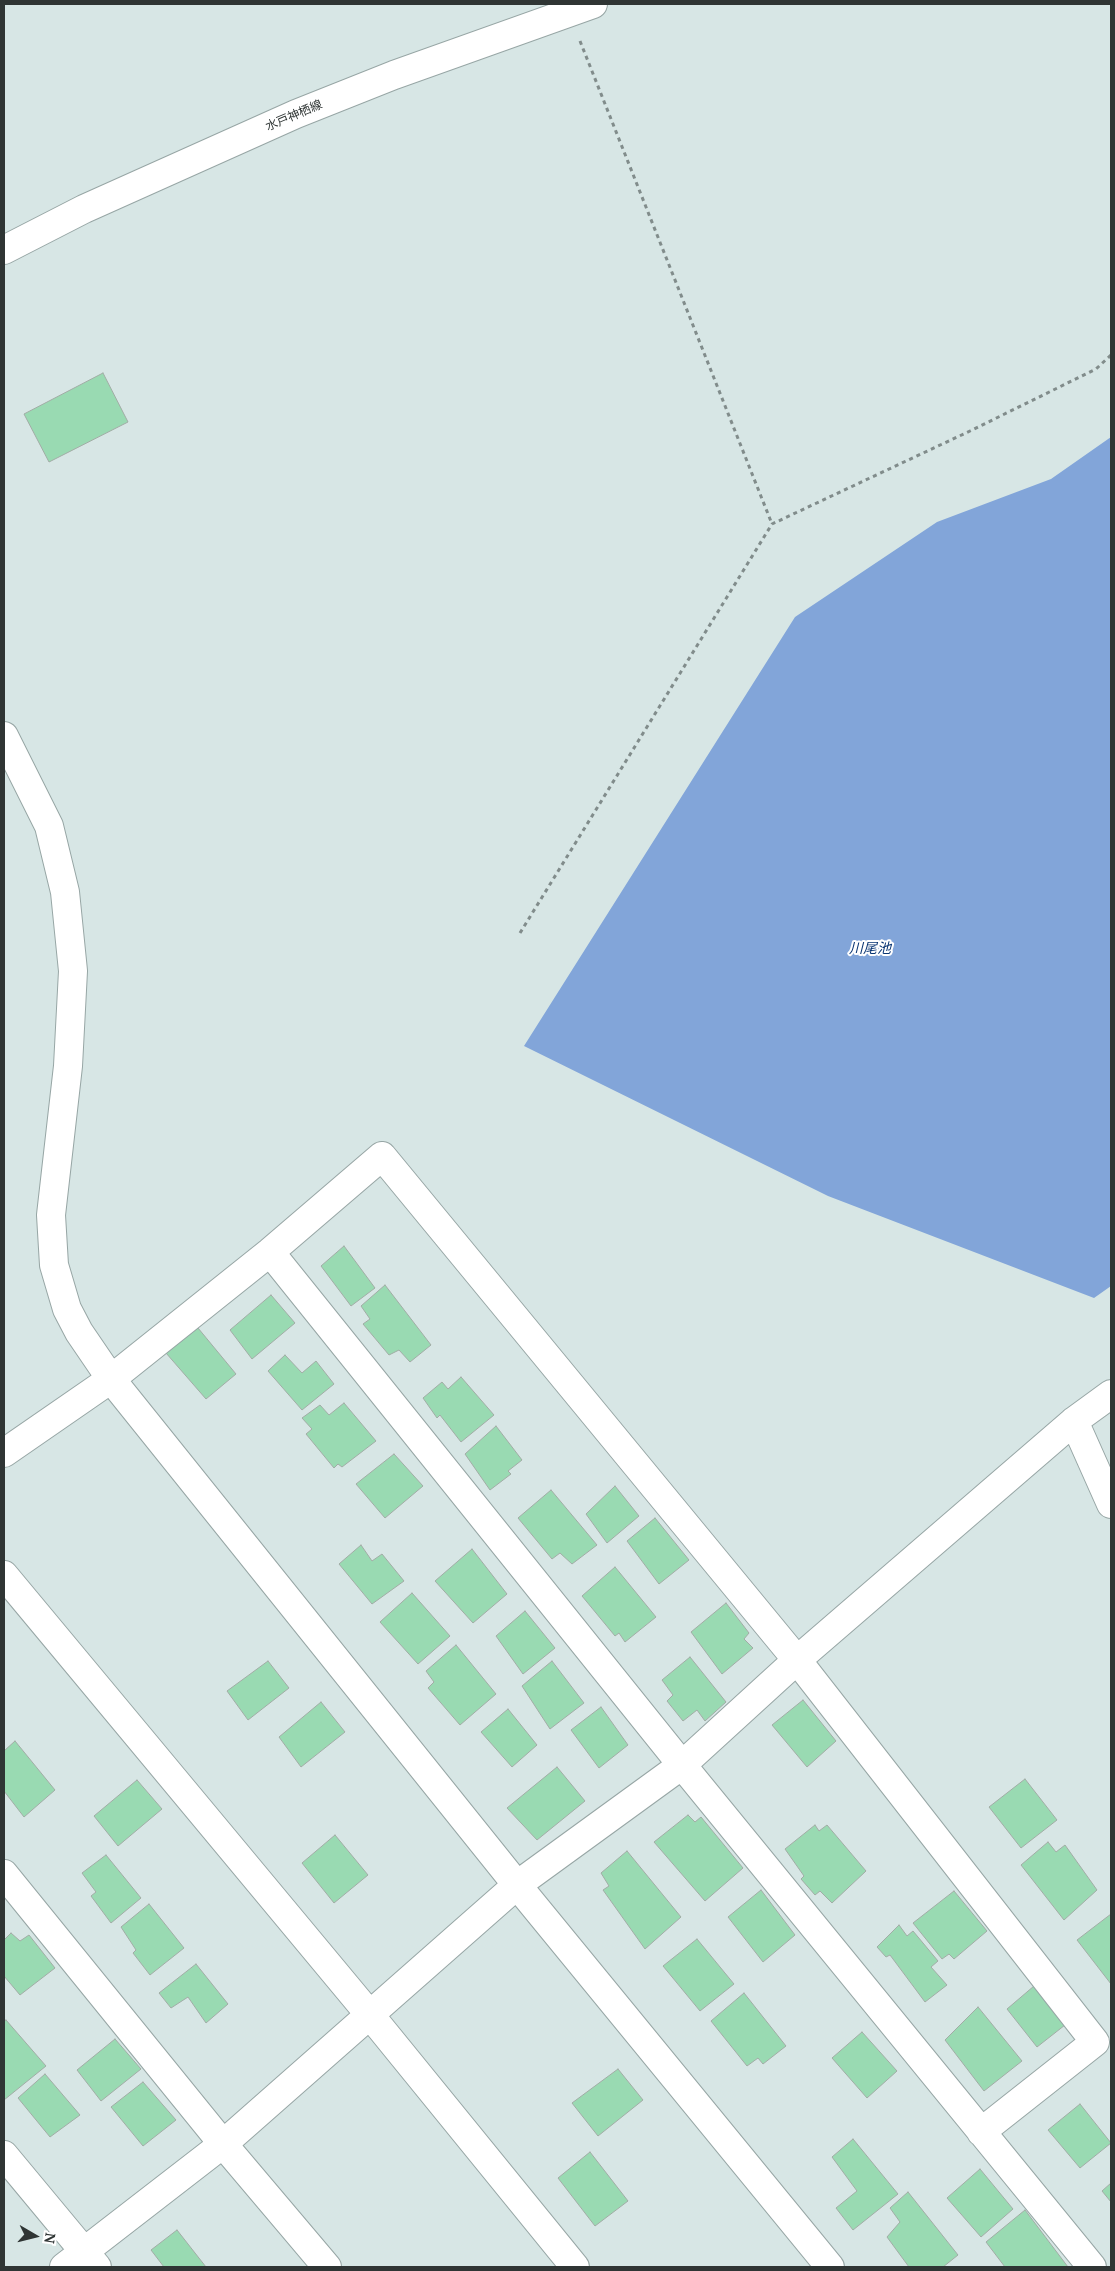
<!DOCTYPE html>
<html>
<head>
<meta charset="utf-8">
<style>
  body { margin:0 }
  #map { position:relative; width:1115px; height:2271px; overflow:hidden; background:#d7e6e5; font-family:"PT Serif",serif }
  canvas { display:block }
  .frame { position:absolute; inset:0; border:5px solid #2f3534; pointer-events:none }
  .north { position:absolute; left:10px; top:2211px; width:50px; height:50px; -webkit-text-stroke:4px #fff; paint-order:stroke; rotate:98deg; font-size:14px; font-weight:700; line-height:20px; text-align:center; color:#2f3534 }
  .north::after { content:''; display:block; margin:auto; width:18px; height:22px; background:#2f3534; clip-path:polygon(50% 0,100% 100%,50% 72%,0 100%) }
</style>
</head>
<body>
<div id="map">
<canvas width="1115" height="2271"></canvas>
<div class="frame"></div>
<div class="north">N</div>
</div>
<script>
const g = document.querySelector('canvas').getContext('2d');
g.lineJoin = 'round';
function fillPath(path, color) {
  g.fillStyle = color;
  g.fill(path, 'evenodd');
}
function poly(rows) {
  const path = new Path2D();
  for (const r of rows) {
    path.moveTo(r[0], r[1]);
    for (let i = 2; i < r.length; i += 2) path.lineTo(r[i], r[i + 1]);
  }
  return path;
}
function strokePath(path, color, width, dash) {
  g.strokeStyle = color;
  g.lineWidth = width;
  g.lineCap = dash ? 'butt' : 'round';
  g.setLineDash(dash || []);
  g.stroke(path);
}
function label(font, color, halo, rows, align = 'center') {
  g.font = font + ' "PT Serif","Noto Sans JP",serif';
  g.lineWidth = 4;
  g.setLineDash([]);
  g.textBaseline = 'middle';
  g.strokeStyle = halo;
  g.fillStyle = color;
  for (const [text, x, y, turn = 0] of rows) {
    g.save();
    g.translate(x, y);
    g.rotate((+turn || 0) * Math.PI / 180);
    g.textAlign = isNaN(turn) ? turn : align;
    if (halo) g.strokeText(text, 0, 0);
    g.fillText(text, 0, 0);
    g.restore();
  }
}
fillPath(poly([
  [1111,437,1111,1286,1094,1298,828,1196,524,1046,795,617,937,522,1051,479]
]), '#82a5d9');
const building = poly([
  [103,373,128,422,49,462,24,414,103,373],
  [344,1246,375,1288,351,1306,321,1266,344,1246],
  [385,1285,431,1345,410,1362,399,1350,389,1355,363,1324,370,1319,361,1306,385,1285],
  [271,1295,295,1323,252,1359,230,1330,271,1295],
  [198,1328,236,1374,206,1399,166,1353,198,1328],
  [285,1355,302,1373,316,1361,334,1384,302,1410,268,1371,285,1355],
  [461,1377,494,1415,461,1442,440,1415,437,1418,423,1398,442,1382,448,1389,461,1377],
  [344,1403,376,1441,342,1467,338,1464,334,1468,306,1434,312,1429,302,1418,320,1405,329,1415,344,1403],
  [496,1426,522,1460,508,1471,511,1474,490,1490,465,1454,496,1426],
  [394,1454,423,1486,385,1518,356,1484,394,1454],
  [615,1486,639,1516,607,1543,586,1514,615,1486],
  [551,1490,597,1545,572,1564,560,1553,552,1559,518,1518,551,1490],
  [655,1518,689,1560,659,1584,627,1541,655,1518],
  [361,1545,372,1561,382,1554,404,1581,372,1604,339,1564,361,1545],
  [472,1549,507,1594,473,1623,435,1581,472,1549],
  [615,1567,656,1617,625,1642,619,1633,615,1636,582,1596,615,1567],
  [412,1593,450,1636,418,1664,380,1622,412,1593],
  [726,1603,749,1633,744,1639,753,1648,722,1674,691,1632,726,1603],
  [525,1611,555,1648,523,1674,496,1636,525,1611],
  [456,1645,496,1694,460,1725,428,1688,434,1682,426,1671,456,1645],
  [690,1657,726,1702,705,1721,697,1710,683,1721,667,1701,673,1695,662,1680,690,1657],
  [268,1661,289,1688,248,1720,227,1691,268,1661],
  [552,1661,584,1703,550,1729,522,1686,552,1661],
  [803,1700,836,1741,807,1767,772,1725,803,1700],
  [321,1702,345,1732,301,1767,279,1737,321,1702],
  [601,1707,628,1745,599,1768,571,1730,601,1707],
  [508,1709,537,1745,512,1767,481,1732,508,1709],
  [15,1741,55,1790,24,1817,4,1791,4,1751,15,1741],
  [557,1767,585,1801,537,1840,507,1808,557,1767],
  [1025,1779,1057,1820,1021,1848,989,1807,1025,1779],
  [137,1780,162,1809,118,1846,94,1816,137,1780],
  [688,1815,695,1822,701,1817,743,1868,705,1901,654,1842,688,1815],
  [815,1825,819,1831,827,1825,866,1871,832,1903,820,1891,815,1895,801,1879,804,1876,785,1849,815,1825],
  [335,1835,368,1875,334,1903,302,1863,335,1835],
  [1048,1842,1056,1852,1065,1845,1097,1890,1064,1920,1021,1865,1048,1842],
  [627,1851,681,1917,645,1949,603,1890,609,1886,601,1873,627,1851],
  [106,1855,141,1898,111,1923,91,1896,96,1892,82,1873,106,1855],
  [761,1890,795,1935,763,1962,728,1917,761,1890],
  [954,1891,987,1931,954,1959,949,1954,942,1959,913,1923,954,1891],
  [149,1904,184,1948,150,1975,133,1953,136,1950,121,1927,149,1904],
  [1111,1914,1111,1984,1077,1940,1111,1914],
  [899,1925,907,1936,913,1931,938,1961,931,1967,947,1985,925,2002,890,1955,886,1957,877,1947,899,1925],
  [11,1933,20,1941,29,1935,55,1968,20,1995,4,1976,4,1940,11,1933],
  [697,1939,734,1984,700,2011,663,1966,697,1939],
  [196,1964,228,2004,206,2023,188,1997,171,2008,159,1993,196,1964],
  [1034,1986,1065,2025,1037,2047,1007,2009,1034,1986],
  [744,1993,786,2046,763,2064,758,2058,747,2066,711,2021,744,1993],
  [978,2007,1022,2061,984,2091,945,2040,978,2007],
  [6,2020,46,2066,4,2100,4,2021,6,2020],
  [862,2032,897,2071,867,2098,832,2058,862,2032],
  [115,2039,141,2069,101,2101,77,2070,115,2039],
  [618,2069,643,2100,598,2136,572,2103,618,2069],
  [45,2074,80,2115,50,2137,18,2098,45,2074],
  [143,2082,176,2120,143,2146,111,2107,143,2082],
  [1080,2104,1111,2143,1080,2168,1048,2130,1080,2104],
  [853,2139,898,2194,853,2230,836,2208,857,2191,832,2157,853,2139],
  [590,2152,628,2201,595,2226,558,2178,590,2152],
  [980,2169,1013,2209,981,2237,947,2198,980,2169],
  [1111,2183,1111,2202,1102,2191,1111,2183],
  [908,2192,958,2255,943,2267,909,2267,887,2237,900,2222,890,2208,908,2192],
  [1025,2210,1068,2267,1005,2267,986,2242,1025,2210],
  [177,2230,206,2267,164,2267,151,2250,177,2230]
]);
fillPath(building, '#99dab2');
strokePath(building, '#a1aca5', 1);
const minor = poly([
  [270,1252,682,1765,1092,2267],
  [1074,1421,1111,1504],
  [4,1453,111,1379,270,1252,382,1156,797,1660,1095,2042,981,2132],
  [4,1575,370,2015,575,2267],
  [4,1874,223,2144,327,2267],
  [4,2155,97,2267],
  [64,2267,223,2144,517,1885,682,1765,797,1660,1074,1421,1111,1394]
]);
const tertiary = poly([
  [4,736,49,826,65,892,73,971,68,1066,51,1215,54,1265,67,1309,79,1332,111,1379,517,1885,830,2267]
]);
const primary = poly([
  [4,250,84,209,296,114,394,75,593,4]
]);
strokePath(minor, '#97a6a5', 30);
strokePath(tertiary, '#97a6a5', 30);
strokePath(primary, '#97a6a5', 30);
strokePath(poly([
  [580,41,772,524],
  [520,933,772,524,970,431,1096,369,1111,355]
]), '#818c8b', 3, [4, 4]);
strokePath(minor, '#fff', 28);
strokePath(tertiary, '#fff', 28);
strokePath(primary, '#fff', 28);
label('12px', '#2f3534', '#fff', [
  ["水戸神栖線",294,116,-23]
]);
label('italic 14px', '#093573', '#fff', [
  ["川尾池",870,949]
]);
</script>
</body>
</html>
